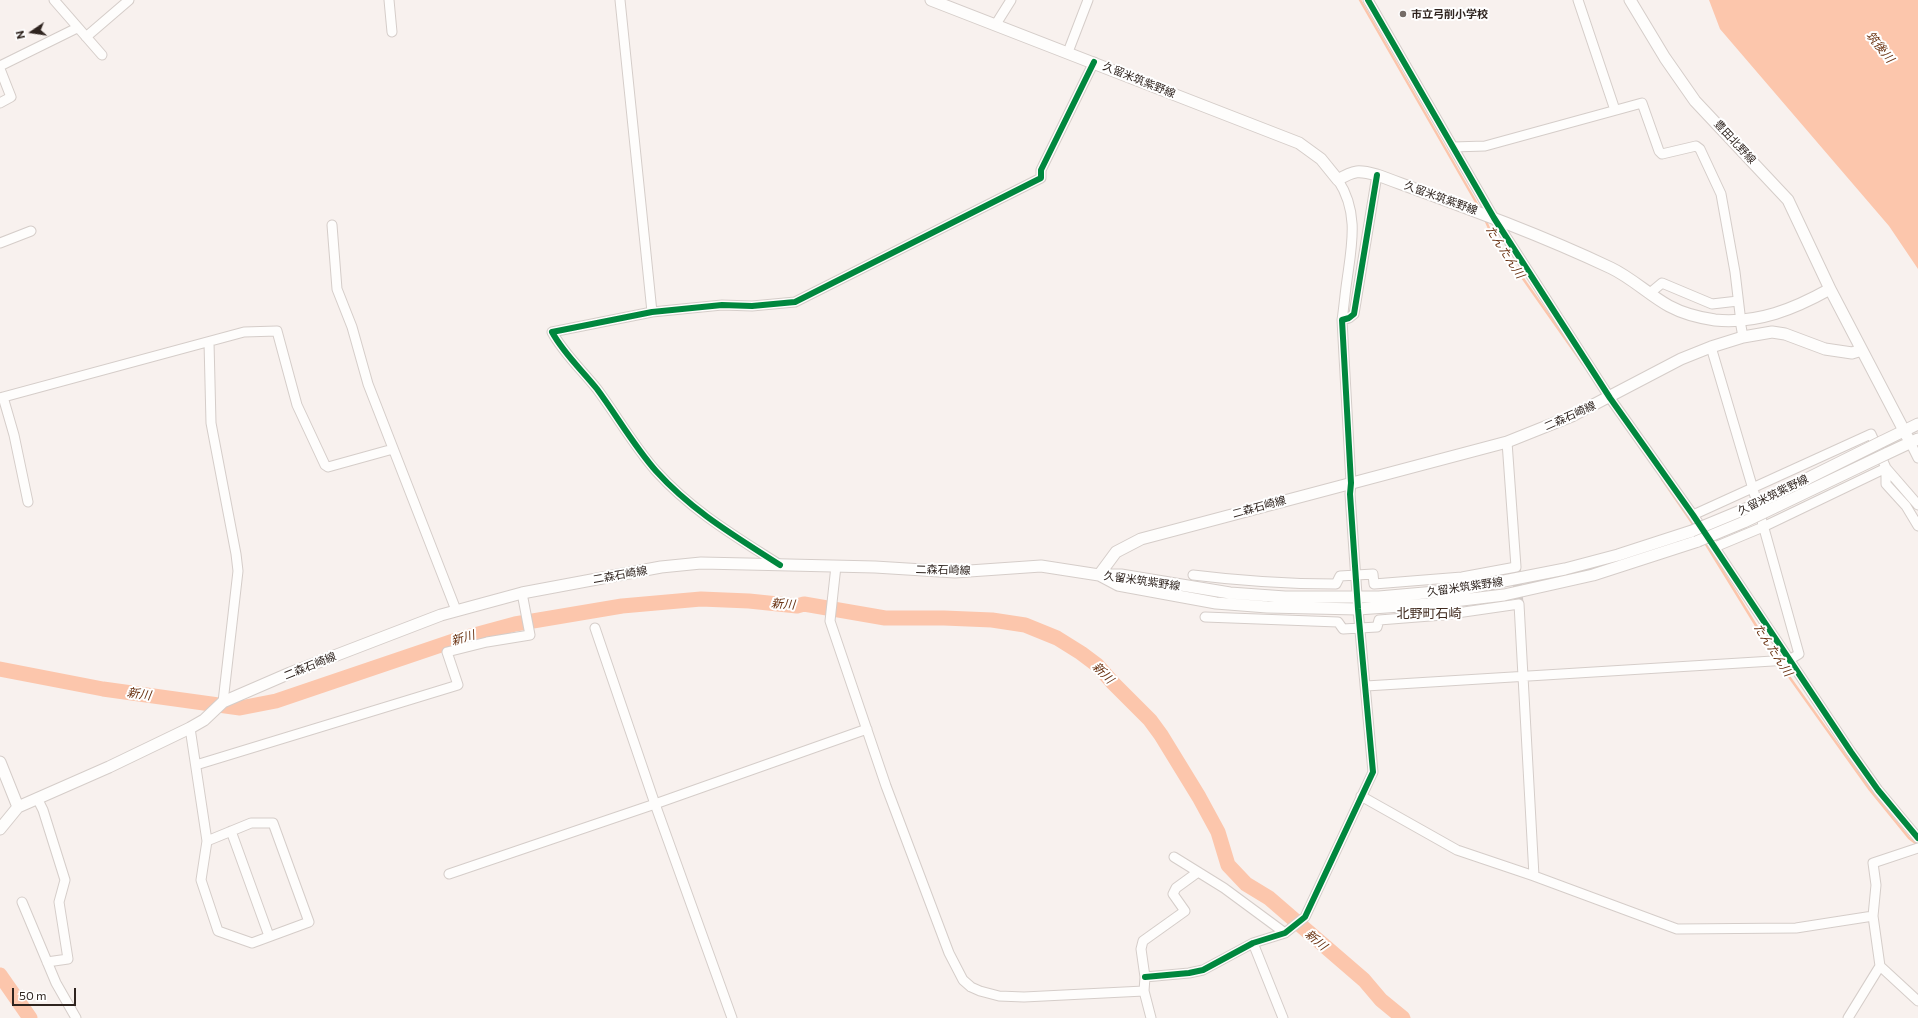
<!DOCTYPE html>
<meta charset="utf-8">
<style>
body{margin:0}
#map{position:relative;width:1918px;height:1018px;overflow:hidden;background:#f8f1ee;font-family:Commissioner,sans-serif}
canvas{display:block}
.north{position:absolute;left:12px;top:12px;width:40px;height:40px;-webkit-text-stroke:3px #fff;paint-order:stroke;rotate:257deg;font-size:11px;font-weight:700;line-height:16px;text-align:center;color:#2f241f}
.north::after{content:'';display:block;margin:auto;width:14px;height:18px;background:#2f241f;clip-path:polygon(50% 0,100% 100%,50% 72%,0 100%)}
.scale{position:absolute;left:12px;top:988px;width:64px;height:18px;box-sizing:border-box;border:2px solid #2f241f;border-top:0;padding-left:5px;font-size:12px;line-height:14px;white-space:nowrap;color:#2f241f;-webkit-text-stroke:3px #fff;paint-order:stroke}
</style>
<div id="map">
<canvas width="1918" height="1018"></canvas>
<div class="north">N</div>
<div class="scale">50 m</div>
</div>
<script>
const c = document.querySelector('canvas').getContext('2d');
c.lineJoin = 'round';
function fillPath(path, color) { c.fillStyle = color; c.fill(path, 'evenodd'); }
function stroke(path, color, width, dash) { c.strokeStyle = color; c.lineWidth = width; c.lineCap = dash ? 'butt' : 'round'; c.setLineDash(dash || []); c.stroke(path); }
function label(font, color, halo, rows, align = 'center') {
  c.font = font + ' Commissioner,"Noto Sans JP",sans-serif'; c.lineWidth = 4; c.setLineDash([]); c.textBaseline = 'middle'; c.strokeStyle = halo; c.fillStyle = color; for (const [text, x, y, turn = 0] of rows) {
    c.save(); c.translate(x, y); c.rotate((+turn || 0) * Math.PI / 180); c.textAlign = isNaN(turn) ? turn : align; if (halo) c.strokeText(text, 0, 0); c.fillText(text, 0, 0); c.restore();
  }
}
const water = new Path2D(`
 M1709,0H1918V269L1889,226L1720,29Z`);
const stream = new Path2D(`
 M1360,0L1480,209
 M1485,219L1491,233L1583,364
 M1662,479L1695,527
 M1704,541L1776,658
 M1780,664L1870,790L1909,838L1918,845`);
const river = new Path2D(`
 M0,669L103,689L240,708L276,701L456,640L515,624L622,606L701,599L749,601L797,606L804,604L885,618H944L992,620L1025,625L1057,638L1081,653L1097,665L1113,683L1150,720L1161,735L1199,797L1218,832L1228,865L1246,884L1269,898L1364,980L1381,1000L1403,1018
 M0,975L30,1018`);
const minorTunnel = new Path2D(`
 M1516,567L1519,604`);
const minor = new Path2D(`
 M54,0L102,55
 M389,0L392,32
 M620,0L652,312
 M1368,0L1494,218L1610,398L1693,515L1851,752L1878,790L1918,838
 M1578,0L1615,110
 M996,24L1011,0
 M86,37L129,0
 M1068,52L1088,0
 M0,66L77,28
 M0,69L11,97L0,103
 M1453,147L1485,146L1642,103L1659,151L1662,154L1696,146L1700,149L1721,194L1735,272L1740,314
 M1338,180C1359,212 1352,244 1347,280C1345,293 1344,307 1342,320
 M332,225L337,289L352,327L368,384L456,610
 M0,243L31,231
 M1650,293L1662,283L1712,304L1738,301
 M1741,326L1743,337
 M209,342L211,423L236,554L238,571L223,702
 M3,397L14,435L28,502
 M0,398L244,332L277,331L297,405L325,465L328,467L393,449
 M1910,442L1918,458
 M1693,515L1871,434L1886,468L1918,505
 M1715,547L1763,527L1886,468V484L1906,506L1918,526
 M780,565C735,536 692,511 656,471C634,446 617,416 597,389C582,370 564,354 552,332L652,312L722,305L752,306L795,302L1041,178V170L1094,62
 M836,566L830,621L886,786L949,953L963,980L971,987L980,991L999,996L1024,997L1144,991
 M1193,575C1241,581 1288,584 1336,584L1340,576L1373,574L1374,584L1462,577L1516,567L1507,442
 M1205,617L1338,622L1343,629L1377,627L1379,620L1443,615L1519,604L1534,876
 M595,628L655,804L732,1018
 M1366,686L1789,660L1799,654L1753,489L1711,347
 M190,728L207,841L201,880L218,931L252,943L309,922L273,823H251L207,841
 M196,765L458,685L447,652L487,642L530,635L522,593
 M1361,796L1457,850L1534,876L1677,929L1796,928L1873,916
 M37,798L43,810L65,880L59,902L68,959L47,962
 M231,831L269,936
 M1174,857L1224,888L1285,933
 M449,874L655,804L867,729
 M22,902L56,983L76,1018
 M1253,943L1283,1018
 M1880,966L1918,1001
 M1145,977L1189,973L1203,970L1253,943L1285,933L1305,917L1373,772L1358,609L1350,494L1351,483L1342,320L1349,318L1354,314L1377,175
 M1151,1018L1144,991L1145,977L1141,949L1143,941L1185,911L1173,894L1176,888L1198,872
 M1848,1018L1880,966L1873,916L1876,885L1873,863L1918,848`);
const major = new Path2D(`
 M931,0L1299,143L1321,159L1338,180C1354,170 1359,170 1377,175C1456,204 1535,232 1611,268C1632,278 1649,295 1669,306C1682,313 1701,318 1715,320C1758,324 1794,309 1830,289
 M1630,0L1665,58L1695,101L1788,200L1830,289L1910,442
 M1881,442L1918,424
 M1886,454L1918,439
 M1099,575L1116,552L1141,539L1507,442L1572,416L1681,359L1711,347L1743,337L1772,332L1785,334L1825,349L1852,353L1862,350
 M1101,576L1118,585L1216,603L1267,607L1358,609L1429,604L1504,595L1593,575L1698,541
 M0,762L18,807
 M0,829L18,807L109,767L190,728L204,720L223,702L290,673L441,615L522,593L661,567L701,563L747,564L875,567L955,572L1041,566L1099,575H1121L1230,593L1285,597H1379L1458,590L1565,569L1618,555L1692,531`);
const majorBridge = new Path2D(`
 M1692,531L1750,507L1881,442
 M1698,541L1744,522L1886,454`);
const cycleway = new Path2D(`
 M1368,0L1494,218L1610,398L1693,515L1851,752L1878,790L1918,838
 M780,565C735,536 692,511 656,471C634,446 617,416 597,389C582,370 564,354 552,332L652,312L722,305L752,306L795,302L1041,178V170L1094,62
 M1145,977L1189,973L1203,970L1253,943L1285,933L1305,917L1373,772L1358,609L1350,494L1351,483L1342,320L1349,318L1354,314L1377,175`);
const markers = [
 [1403,14,4,"#756c67"]
];
const poiNames = [
 ["市立弓削小学校",1411,14]
];
const streetNames = [
 ["久留米筑紫野線",1139,80,22],
 ["豊田北野線",1735,142,47],
 ["久留米筑紫野線",1441,198,20],
 ["二森石崎線",1570,416,-24],
 ["久留米筑紫野線",1773,495,-26],
 ["二森石崎線",1259,507,-15],
 ["二森石崎線",943,570,1],
 ["二森石崎線",620,575,-10],
 ["久留米筑紫野線",1142,581,8],
 ["久留米筑紫野線",1465,587,-8],
 ["二森石崎線",310,666,-22]
];
const waterNames = [
 ["筑後川",1880,47,51],
 ["たんたん川",1505,252,57],
 ["新川",783,604,4],
 ["新川",463,638,-16],
 ["たんたん川",1773,650,57],
 ["新川",1103,673,45],
 ["新川",139,694,8],
 ["新川",1316,940,41]
];
const quarterNames = [
 ["北野町石崎",1429,614]
];
fillPath(water, '#fcc6ac');
stroke(stream, '#fcc6ac', 2.5);
stroke(river, '#fcc6ac', 15);
stroke(minorTunnel, '#d0c8c5', 9, [9, 4.5]);
stroke(minor, '#d5cdc9', 11);
stroke(major, '#d5cdc9', 13);
stroke(minor, '#fefdfc', 9);
stroke(major, '#fefdfc', 11);
stroke(majorBridge, '#d5cdc9', 13, []);
stroke(majorBridge, '#fefdfc', 11);
stroke(cycleway, '#00873e', 6);
for (const [x, y, r, color] of markers) { const dot = new Path2D(); dot.arc(x, y, r, 0, 2 * Math.PI); c.fillStyle = color; c.fill(dot); stroke(dot, '#fff', 1.5); }
label('bold 11px', '#2f241f', '#fff', poiNames, 'left');
label('11px', '#2f241f', '#fff', streetNames);
label('italic 12px', '#693110', '#fff', waterNames);
label('13px', '#412b1f', '#fff', quarterNames);
</script>
